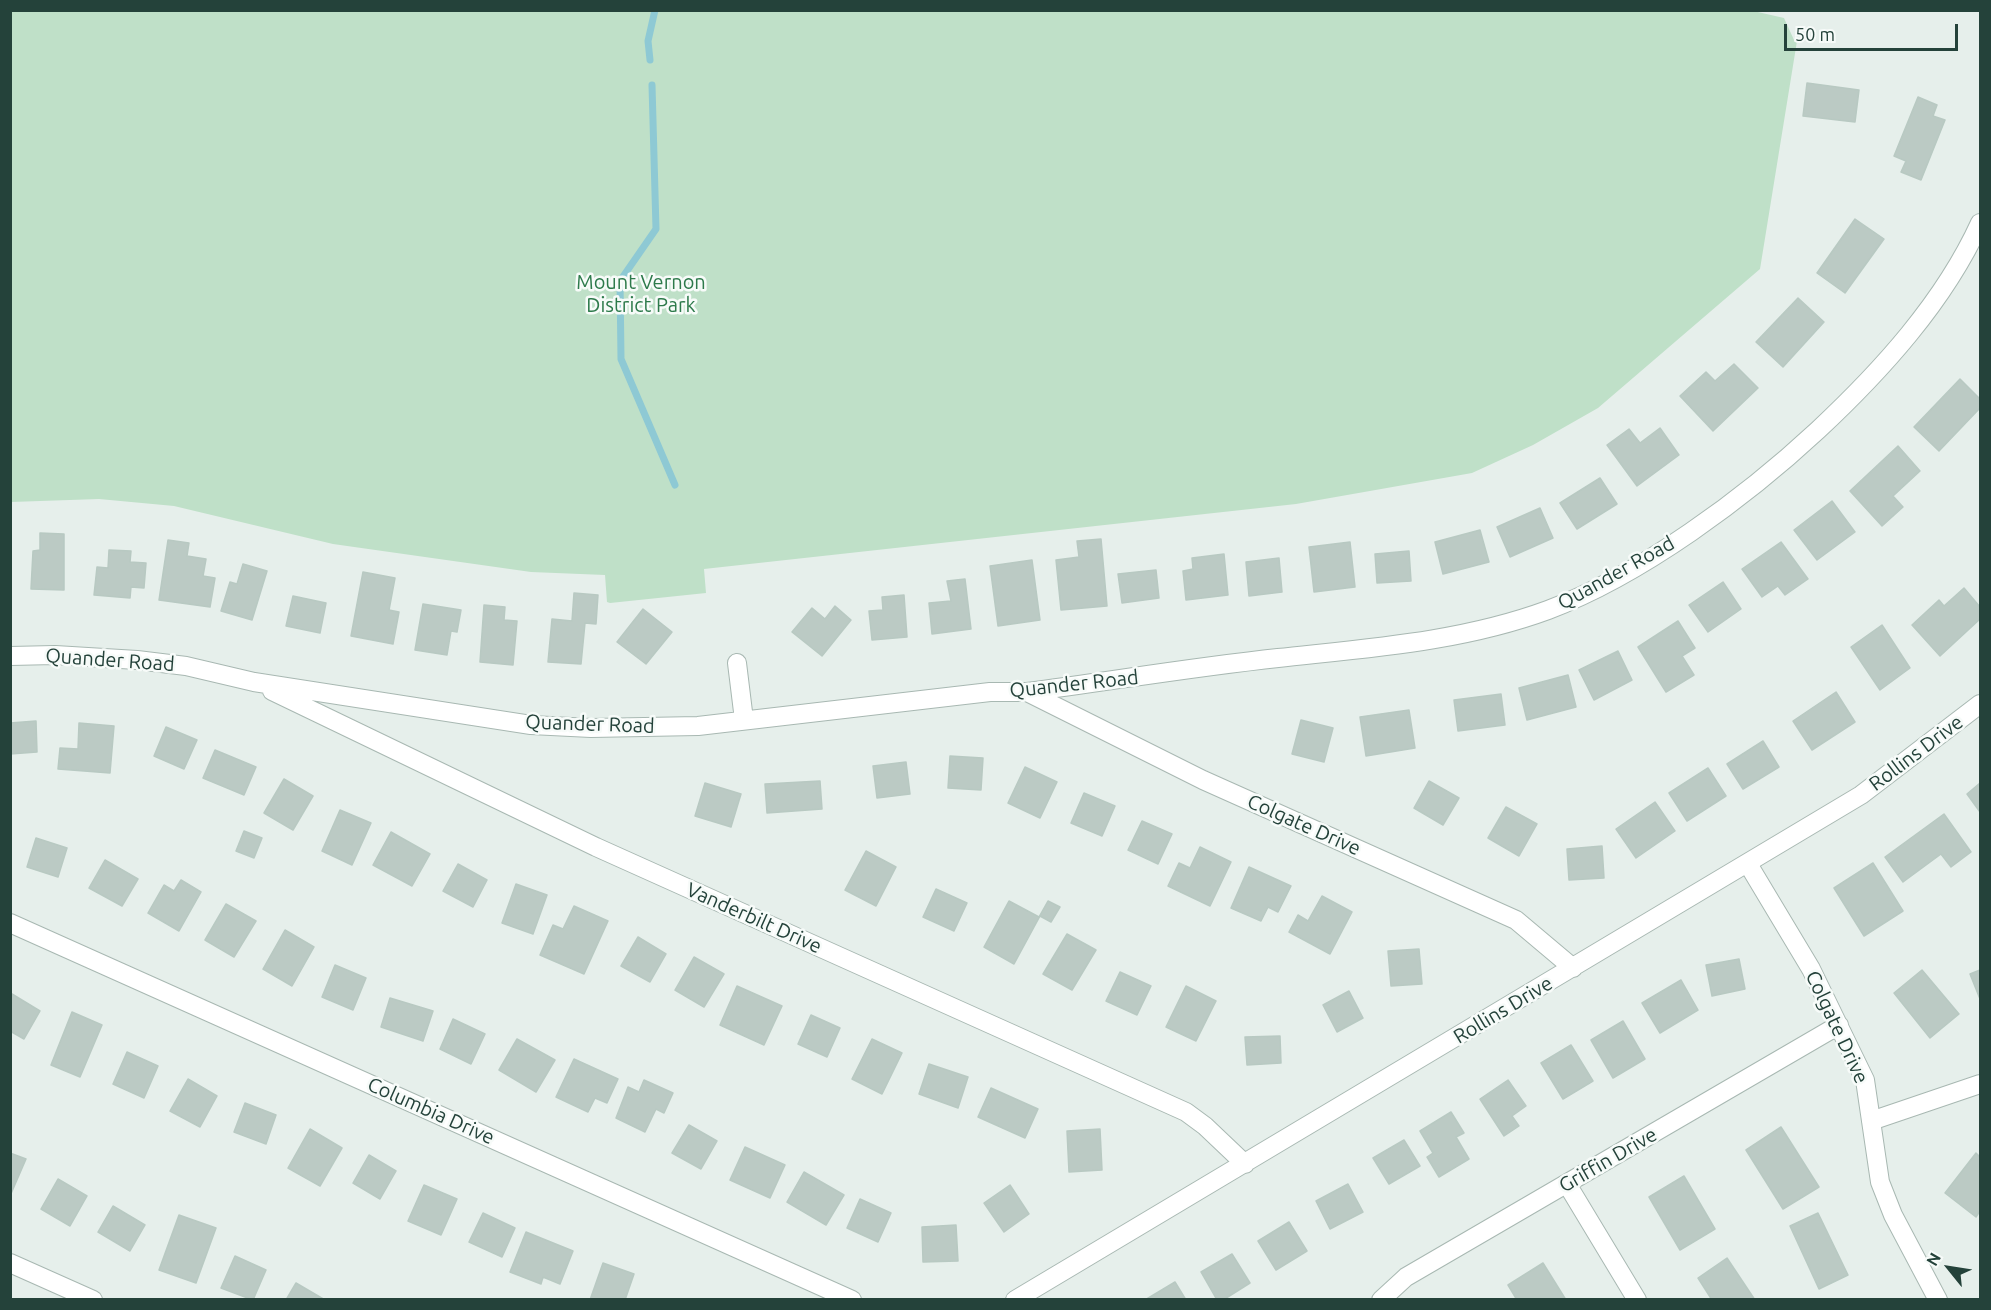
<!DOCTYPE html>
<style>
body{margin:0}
#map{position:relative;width:1991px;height:1310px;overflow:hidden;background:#e6efeb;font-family:Ubuntu,sans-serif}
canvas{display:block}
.frame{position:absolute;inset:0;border:12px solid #24423a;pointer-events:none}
.north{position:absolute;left:1919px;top:1238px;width:60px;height:60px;-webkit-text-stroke:4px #f7fbf9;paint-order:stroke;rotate:300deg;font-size:16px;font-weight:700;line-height:24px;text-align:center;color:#24423a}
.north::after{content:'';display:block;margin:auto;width:21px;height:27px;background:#24423a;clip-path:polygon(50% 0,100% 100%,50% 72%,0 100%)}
.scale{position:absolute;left:1784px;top:24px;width:174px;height:27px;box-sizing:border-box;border:3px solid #24423a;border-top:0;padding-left:8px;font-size:18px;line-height:21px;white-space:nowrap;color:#24423a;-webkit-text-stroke:4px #f7fbf9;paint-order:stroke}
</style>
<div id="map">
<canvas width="1991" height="1310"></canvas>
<div class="frame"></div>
<div class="north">N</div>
<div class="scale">50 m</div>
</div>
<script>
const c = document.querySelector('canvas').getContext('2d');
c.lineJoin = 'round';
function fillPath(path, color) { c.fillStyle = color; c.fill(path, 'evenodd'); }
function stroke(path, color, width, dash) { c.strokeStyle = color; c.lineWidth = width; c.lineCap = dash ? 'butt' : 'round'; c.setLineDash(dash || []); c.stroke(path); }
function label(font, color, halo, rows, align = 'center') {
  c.font = font + ' Ubuntu,sans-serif'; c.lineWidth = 5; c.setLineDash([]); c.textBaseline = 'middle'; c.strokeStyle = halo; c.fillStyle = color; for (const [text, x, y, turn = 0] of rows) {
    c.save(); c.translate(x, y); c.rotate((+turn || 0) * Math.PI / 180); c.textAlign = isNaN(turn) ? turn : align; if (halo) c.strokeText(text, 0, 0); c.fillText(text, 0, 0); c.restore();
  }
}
const green = new Path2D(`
 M1749,10L1784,18L1794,40L1797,41L1760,269L1598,408L1533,445L1472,473L1296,504L704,569L706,593L610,603L607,602L605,575L531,572L333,544L174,506L99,499L11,502V11Z`);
const stream = new Path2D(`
 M650,60L648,41L655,10
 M652,85L656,229L620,281L621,359L675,485`);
const building = new Path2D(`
 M1807,83L1859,90L1855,122L1803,116Z
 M1918,97L1937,105L1933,116L1945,120L1921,180L1901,172L1906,161L1894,156Z
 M1855,219L1884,239L1845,293L1817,273Z
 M1798,298L1824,322L1783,367L1756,342Z
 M1734,364L1758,388L1713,431L1680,396L1706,372L1715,381Z
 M1960,379L1980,399V408L1939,451L1914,427Z
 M1660,428L1679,455L1637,486L1607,445L1629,429L1640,443Z
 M1898,446L1920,471L1893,496L1903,507L1882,526L1850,491Z
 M1600,478L1617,504L1577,529L1560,503Z
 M1832,501L1855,532L1817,560L1794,530Z
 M1540,508L1553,538L1510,557L1497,527Z
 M1480,530L1489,562L1443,574L1435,542Z
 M40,533L64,534V590L31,589L33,551L40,550Z
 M1101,539L1107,606L1061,610L1056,560L1079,557L1077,541Z
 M168,540L189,543L187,556L206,559L203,576L215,578L210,607L159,600Z
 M1350,542L1355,587L1314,592L1309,547Z
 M1781,542L1808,579L1785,595L1778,586L1762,597L1742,569Z
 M109,550L131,551L130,562L146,563L144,588L131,587L130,598L94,595L97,567L108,568Z
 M1409,551L1411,581L1377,583L1375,554Z
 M1224,554L1228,595L1186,600L1183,571L1193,569L1192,558Z
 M1279,558L1282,592L1249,596L1246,562Z
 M1032,560L1040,620L998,626L990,566Z
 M243,564L267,571L252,620L221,611L230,582L237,584Z
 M1156,570L1159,598L1122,603L1118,574Z
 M363,572L395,578L389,610L399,612L393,644L351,636Z
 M965,579L971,629L932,634L929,603L951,601L947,581Z
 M1723,582L1741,609L1708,632L1689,605Z
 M1964,588L1980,607V619L1940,656L1912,625L1939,600L1944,606Z
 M574,593L598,595L596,624L585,623L581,664L548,662L552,619L572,621Z
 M904,595L907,637L872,640L869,611L883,610L882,597Z
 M293,596L326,603L320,633L286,626Z
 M423,604L461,610L457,632L451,631L447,655L415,650Z
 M484,605L505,607L504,620L517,621L513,665L480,662Z
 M835,606L851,620L822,656L792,632L812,608L825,619Z
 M643,609L672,632L646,664L617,642Z
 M1678,621L1695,648L1682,656L1694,675L1666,692L1638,647Z
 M1882,625L1910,668L1880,690L1851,647Z
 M1618,651L1632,680L1594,700L1579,670Z
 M1568,675L1576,707L1527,720L1519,688Z
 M1836,692L1855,722L1812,750L1793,721Z
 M1501,694L1505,725L1458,731L1454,700Z
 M1409,710L1415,748L1366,756L1360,717Z
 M1301,720L1333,728L1324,762L1292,754Z
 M36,721L37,752L10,754V723Z
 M79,723L114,726L110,773L58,769L60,748L78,749Z
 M166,727L197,740L184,769L154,756Z
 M1763,741L1779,767L1743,789L1727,764Z
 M215,750L256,767L244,795L203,778Z
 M950,756L983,758L981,790L948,788Z
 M906,762L910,794L877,798L873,766Z
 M1025,767L1057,782L1040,818L1008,803Z
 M1708,768L1726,796L1687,821L1669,793Z
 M284,779L313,796L293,830L264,813Z
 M820,781L822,809L767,813L765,784Z
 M1429,781L1459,798L1443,825L1414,808Z
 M705,783L741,794L731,827L695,816Z
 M1980,783V812L1967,794Z
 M1084,793L1115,806L1102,836L1071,823Z
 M1655,802L1675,831L1636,858L1616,829Z
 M1506,807L1537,824L1519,856L1488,838Z
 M340,810L371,823L352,865L322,851Z
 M1944,814L1971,852L1951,867L1941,854L1903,882L1885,857Z
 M1142,821L1172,834L1158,864L1128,850Z
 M244,831L262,838L254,858L236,851Z
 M391,832L430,854L412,886L373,865Z
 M36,838L67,848L58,877L27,867Z
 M1602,846L1604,878L1569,880L1567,849Z
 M1200,847L1231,862L1210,906L1168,886L1179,863L1190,868Z
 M866,851L896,867L876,906L845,890Z
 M105,860L138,879L122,906L89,888Z
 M1873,863L1903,911L1864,936L1834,888Z
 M458,864L487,880L473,907L443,891Z
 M1249,867L1291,886L1278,912L1268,907L1261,921L1231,908Z
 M181,880L201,892L179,931L148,913L164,885L174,891Z
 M516,884L547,895L533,934L502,923Z
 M936,889L967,903L954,931L923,917Z
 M1322,896L1352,912L1330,954L1289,932L1298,915L1308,921Z
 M1009,901L1039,917L1048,901L1060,907L1051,922L1040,916L1014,964L984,947Z
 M226,904L256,921L234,957L205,940Z
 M574,906L608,921L584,974L540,955L553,925L563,929Z
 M285,930L314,947L292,986L263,969Z
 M1067,934L1096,950L1072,990L1043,974Z
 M638,937L666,954L650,982L621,966Z
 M1419,949L1422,984L1391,986L1388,951Z
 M694,957L724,974L704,1007L675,990Z
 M1739,959L1745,989L1712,996L1706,965Z
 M335,965L366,978L353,1010L322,997Z
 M1922,970L1959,1014L1930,1038L1894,993Z
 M1980,970V999L1970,974Z
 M1120,972L1151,986L1137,1015L1106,1001Z
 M1681,980L1698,1010L1660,1033L1642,1003Z
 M737,986L782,1006L764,1045L720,1025Z
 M1186,986L1216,1001L1196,1041L1166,1027Z
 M1349,991L1363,1018L1337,1032L1323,1005Z
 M12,994L40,1011L24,1039L10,1031Z
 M390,998L433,1011L423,1041L381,1027Z
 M72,1012L102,1025L80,1077L51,1065Z
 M811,1015L840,1028L827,1057L798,1044Z
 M453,1019L485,1034L471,1064L440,1049Z
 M1623,1021L1645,1059L1613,1078L1591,1040Z
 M1280,1036L1281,1063L1247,1065L1245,1037Z
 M517,1039L555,1060L536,1092L499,1070Z
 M872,1039L902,1053L882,1094L852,1079Z
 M1571,1045L1593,1081L1563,1099L1541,1063Z
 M127,1052L158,1066L144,1098L113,1084Z
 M574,1059L618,1079L607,1103L595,1098L588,1112L556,1097Z
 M929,1064L968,1077L958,1108L919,1094Z
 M188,1079L217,1096L200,1127L170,1111Z
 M644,1080L673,1093L664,1113L656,1109L645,1132L616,1118L628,1087L639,1092Z
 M1508,1080L1526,1106L1512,1116L1519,1126L1504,1136L1480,1099Z
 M991,1088L1038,1109L1025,1138L978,1117Z
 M245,1103L276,1115L266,1144L234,1132Z
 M1451,1112L1464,1133L1456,1137L1469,1159L1439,1177L1427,1157L1433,1153L1420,1131Z
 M689,1125L717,1141L701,1169L672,1153Z
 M1781,1127L1819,1187L1783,1209L1746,1150Z
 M310,1129L342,1148L320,1186L288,1168Z
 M1100,1129L1102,1170L1069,1172L1067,1131Z
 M1404,1140L1420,1166L1389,1184L1373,1158Z
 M745,1147L785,1165L770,1198L730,1180Z
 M10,1153L26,1159L10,1196Z
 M1976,1153L1980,1157V1211L1976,1217L1945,1193Z
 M369,1155L396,1171L380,1199L353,1183Z
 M804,1172L844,1195L826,1225L787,1202Z
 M1684,1176L1715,1229L1680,1250L1649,1197Z
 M58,1179L87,1196L70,1226L41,1209Z
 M1348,1184L1363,1212L1330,1229L1316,1201Z
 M424,1185L457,1199L441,1235L408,1221Z
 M1010,1185L1029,1214L1004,1232L984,1203Z
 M860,1199L891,1213L878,1242L847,1228Z
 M113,1206L145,1225L130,1251L98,1232Z
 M483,1213L515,1228L502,1257L469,1242Z
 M1818,1213L1848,1275L1819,1289L1790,1226Z
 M179,1215L216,1228L196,1283L159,1270Z
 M1289,1222L1307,1251L1276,1270L1258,1241Z
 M956,1225L958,1261L923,1262L922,1227Z
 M526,1232L573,1251L560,1284L543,1277L541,1284L510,1272Z
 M1232,1254L1250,1283L1223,1300H1217L1201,1272Z
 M235,1256L266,1270L253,1300L221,1288Z
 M1727,1258L1755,1300H1712L1698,1278Z
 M603,1263L634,1274L625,1300H590Z
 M1543,1263L1566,1300H1517L1508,1285Z
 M1175,1282L1186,1300H1145Z
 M296,1283L325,1300H286Z`);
const minor = new Path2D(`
 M10,656L55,655L137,660L186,666L254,682L531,725L591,728L698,726L990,692H1027C1111,681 1194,667 1278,658C1369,648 1461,642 1548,610C1641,575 1746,497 1818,430C1881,371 1944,302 1980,223
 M737,663L744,720
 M272,691L596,847L1186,1112L1205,1126L1245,1164
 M1027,692L1203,780L1516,920L1573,968
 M1748,864L1811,969L1865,1080L1880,1182L1893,1215L1938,1300
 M10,923L852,1300
 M1871,1121L1980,1084
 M1567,1184L1637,1300
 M10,1263L93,1300
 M1015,1300L1861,795L1980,704
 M1381,1300L1406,1277L1839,1025`);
const parkNames = [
 ["Mount Vernon",641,282],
 ["District Park",641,305]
];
const streetNames = [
 ["Quander Road",1616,573,-29],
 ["Quander Road",110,660,4],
 ["Quander Road",1074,684,-6],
 ["Quander Road",590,724,2],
 ["Rollins Drive",1916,753,-37],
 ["Colgate Drive",1304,825,24],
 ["Vanderbilt Drive",754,918,24],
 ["Rollins Drive",1503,1010,-31],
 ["Colgate Drive",1837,1027,65],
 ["Columbia Drive",431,1111,24],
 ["Griffin Drive",1608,1160,-30]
];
fillPath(green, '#bfe0c8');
stroke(stream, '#8ec9d4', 7);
fillPath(building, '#bbcac4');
stroke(building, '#b8c9c2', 1.5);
stroke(minor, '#a8b8b2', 20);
stroke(minor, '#fff', 18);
label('20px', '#2d7a4b', '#f7fbf9', parkNames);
label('20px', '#24423a', '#f7fbf9', streetNames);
</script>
